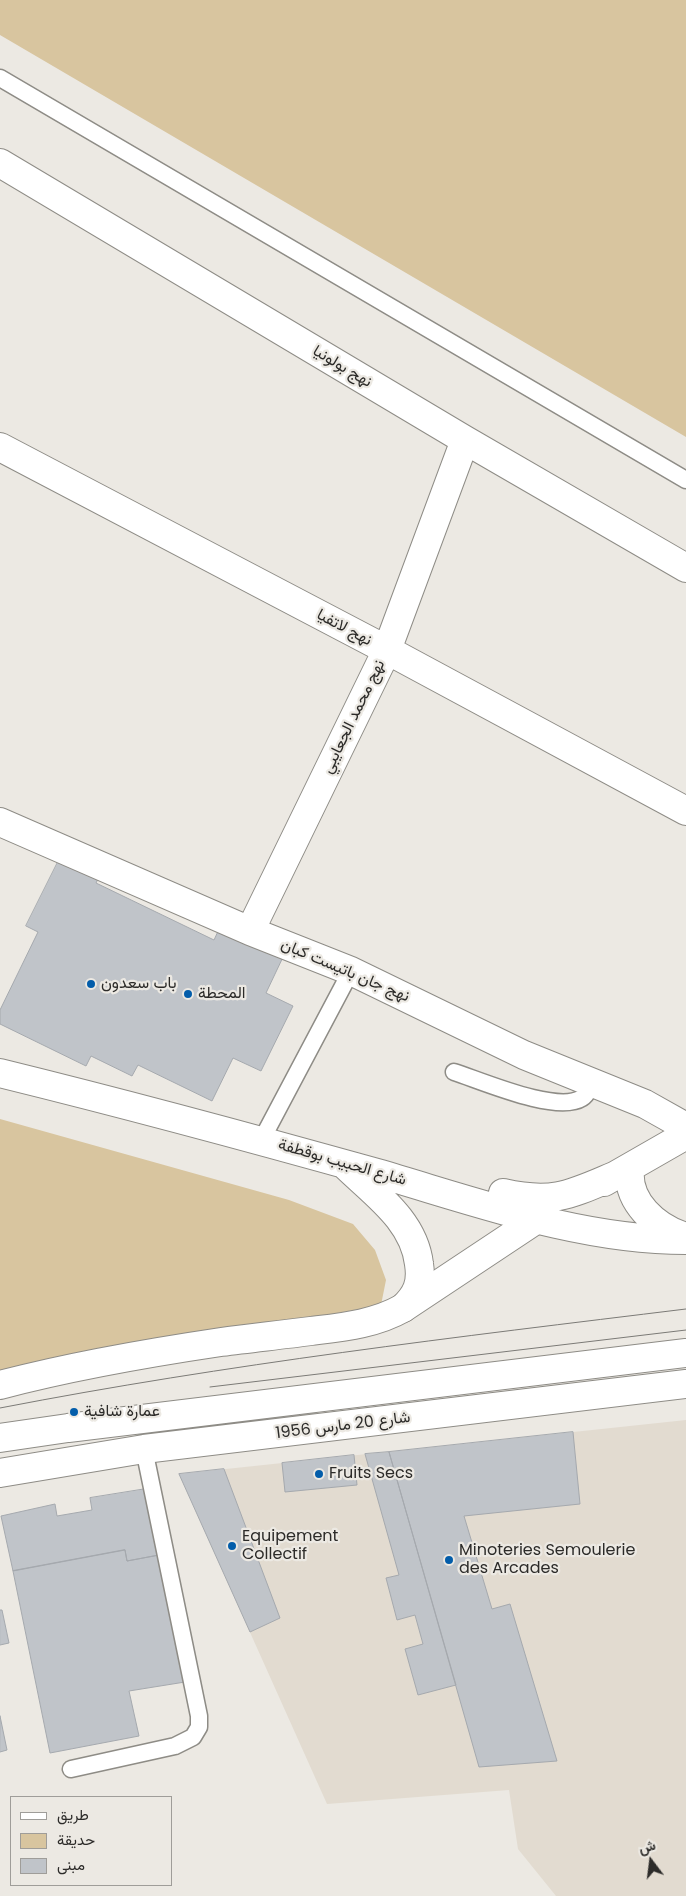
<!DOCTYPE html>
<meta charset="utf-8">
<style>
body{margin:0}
#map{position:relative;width:686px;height:1896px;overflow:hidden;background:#ece9e3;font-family:Poppins,Vazirmatn,sans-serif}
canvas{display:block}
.legend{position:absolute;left:10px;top:1796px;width:162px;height:90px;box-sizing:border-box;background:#ece9e3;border:1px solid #9f9d99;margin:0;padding:6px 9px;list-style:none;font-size:15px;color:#2c2b29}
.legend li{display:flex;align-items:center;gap:10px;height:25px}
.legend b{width:25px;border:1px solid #9f9d99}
.north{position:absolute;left:626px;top:1836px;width:50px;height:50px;-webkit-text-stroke:4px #ece9e3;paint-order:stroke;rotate:345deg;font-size:14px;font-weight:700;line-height:20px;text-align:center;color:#2c2b29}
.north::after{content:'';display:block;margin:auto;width:18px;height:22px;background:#2c2b29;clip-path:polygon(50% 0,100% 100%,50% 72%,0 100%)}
</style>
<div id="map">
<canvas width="686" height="1896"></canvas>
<ul class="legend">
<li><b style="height:6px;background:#fff"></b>طريق</li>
<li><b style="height:14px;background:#d8c59f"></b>حديقة</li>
<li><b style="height:14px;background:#c0c4c9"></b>مبنى</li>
</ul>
<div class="north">ش</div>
</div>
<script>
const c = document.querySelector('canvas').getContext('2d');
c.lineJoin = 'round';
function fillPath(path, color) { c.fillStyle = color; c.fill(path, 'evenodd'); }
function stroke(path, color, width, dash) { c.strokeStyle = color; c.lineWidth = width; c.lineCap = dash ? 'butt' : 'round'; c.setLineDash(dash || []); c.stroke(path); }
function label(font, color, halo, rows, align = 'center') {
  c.font = font + ' Poppins,Vazirmatn,sans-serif'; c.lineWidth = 4.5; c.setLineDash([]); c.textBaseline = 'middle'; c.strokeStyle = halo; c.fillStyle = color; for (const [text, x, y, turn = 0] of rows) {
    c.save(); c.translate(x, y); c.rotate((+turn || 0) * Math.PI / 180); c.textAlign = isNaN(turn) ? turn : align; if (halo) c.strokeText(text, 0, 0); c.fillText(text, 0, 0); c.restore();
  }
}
const built = new Path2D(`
 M686,1420V1896H556L518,1849L509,1790L327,1804L179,1474Z`);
const green = new Path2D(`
 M0,0H686V437L0,35Z
 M0,1119L289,1200L353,1224L375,1250L386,1280L381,1305L0,1376Z`);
const building = new Path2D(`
 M61,856L100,875L96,883L214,940L220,927L284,955L266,993L293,1006L261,1071L233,1058L212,1101L138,1065L132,1076L91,1056L86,1066L0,1024V1010L38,932L26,926Z
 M573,1432L580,1504L464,1516L492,1609L510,1604L557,1761L479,1767L389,1452Z
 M389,1452L456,1685L418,1695L405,1649L423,1644L415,1615L397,1620L386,1578L399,1575L365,1454Z
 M354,1455L357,1485L285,1492L282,1463Z
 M224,1469L280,1618L250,1632L179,1474Z
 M146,1489L159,1555L127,1561L125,1550L13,1571L1,1516L55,1504L57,1516L92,1510L90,1498Z
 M125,1550L127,1561L159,1555L185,1682L129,1691L139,1736L50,1753L13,1571Z
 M0,1610H2L9,1643L0,1645Z
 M0,1716L7,1750L0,1752Z`);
const service = new Path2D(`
 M0,78L686,480
 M454,1072C482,1081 557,1114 582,1098C587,1095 590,1088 593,1083
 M261,1141L351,971
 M71,1769L175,1746L193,1737L199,1727V1716L191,1677L144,1449`);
const minor = new Path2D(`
 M0,163L465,440L686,568
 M0,447L387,650L686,811
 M0,822L250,931L351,971L524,1055L645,1104L686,1127
 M250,931L387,650L465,440
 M0,1385C72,1366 147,1353 221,1342C251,1338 281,1335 311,1331C343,1327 375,1324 403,1308L537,1219`);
const secondary = new Path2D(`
 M0,1073C126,1104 252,1138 377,1173C477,1202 580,1240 686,1240
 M347,1167C376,1195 414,1221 419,1264C422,1283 417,1295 403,1308
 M630,1168C626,1202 656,1228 686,1237
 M604,1182L686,1135
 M503,1193C556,1205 573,1193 621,1173
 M0,1438L68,1428L686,1353
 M0,1473L144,1449L686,1384`);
const tram = new Path2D(`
 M210,1387L686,1330
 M0,1408C227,1364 457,1337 686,1309`);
const markers = [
 [91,984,5,"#035daa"],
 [188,994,5,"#035daa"],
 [74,1412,5,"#035daa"],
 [319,1474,5,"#035daa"],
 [232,1546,5,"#035daa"],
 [449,1560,5,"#035daa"]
];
const streetNames = [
 ["نهج بولونيا",342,367,31],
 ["نهج لاتفيا",344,628,28],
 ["نهج محمد الجعايبي",354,717,-64],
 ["نهج جان باتيست كبان",345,971,23],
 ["شارع الحبيب بوقطفة",342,1163,16],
 ["شارع 20 مارس 1956",343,1426,-7]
];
const poiNames = [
 ["باب سعدون",101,984],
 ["المحطة",198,994],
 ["عمارة شافية",84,1412],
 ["Fruits Secs",329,1474],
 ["Equipement",242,1537],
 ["Collectif",242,1555],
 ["Minoteries Semoulerie",459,1551],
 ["des Arcades",459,1569]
];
fillPath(built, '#e2dbd0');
fillPath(green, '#d8c59f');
fillPath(building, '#c0c4c9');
stroke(building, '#a5a9ae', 1);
stroke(service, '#8e8c86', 19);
stroke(minor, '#8e8c86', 30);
stroke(secondary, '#8e8c86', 30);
stroke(service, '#fff', 16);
stroke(minor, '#fff', 28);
stroke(secondary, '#fff', 28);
stroke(tram, '#7b7a76', 1);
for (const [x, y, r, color] of markers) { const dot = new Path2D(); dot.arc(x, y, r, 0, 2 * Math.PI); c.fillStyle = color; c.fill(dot); stroke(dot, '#ece9e3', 2); }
label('16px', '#2c2b29', '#ece9e3', streetNames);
label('16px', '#2c2b29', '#ece9e3', poiNames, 'left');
</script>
